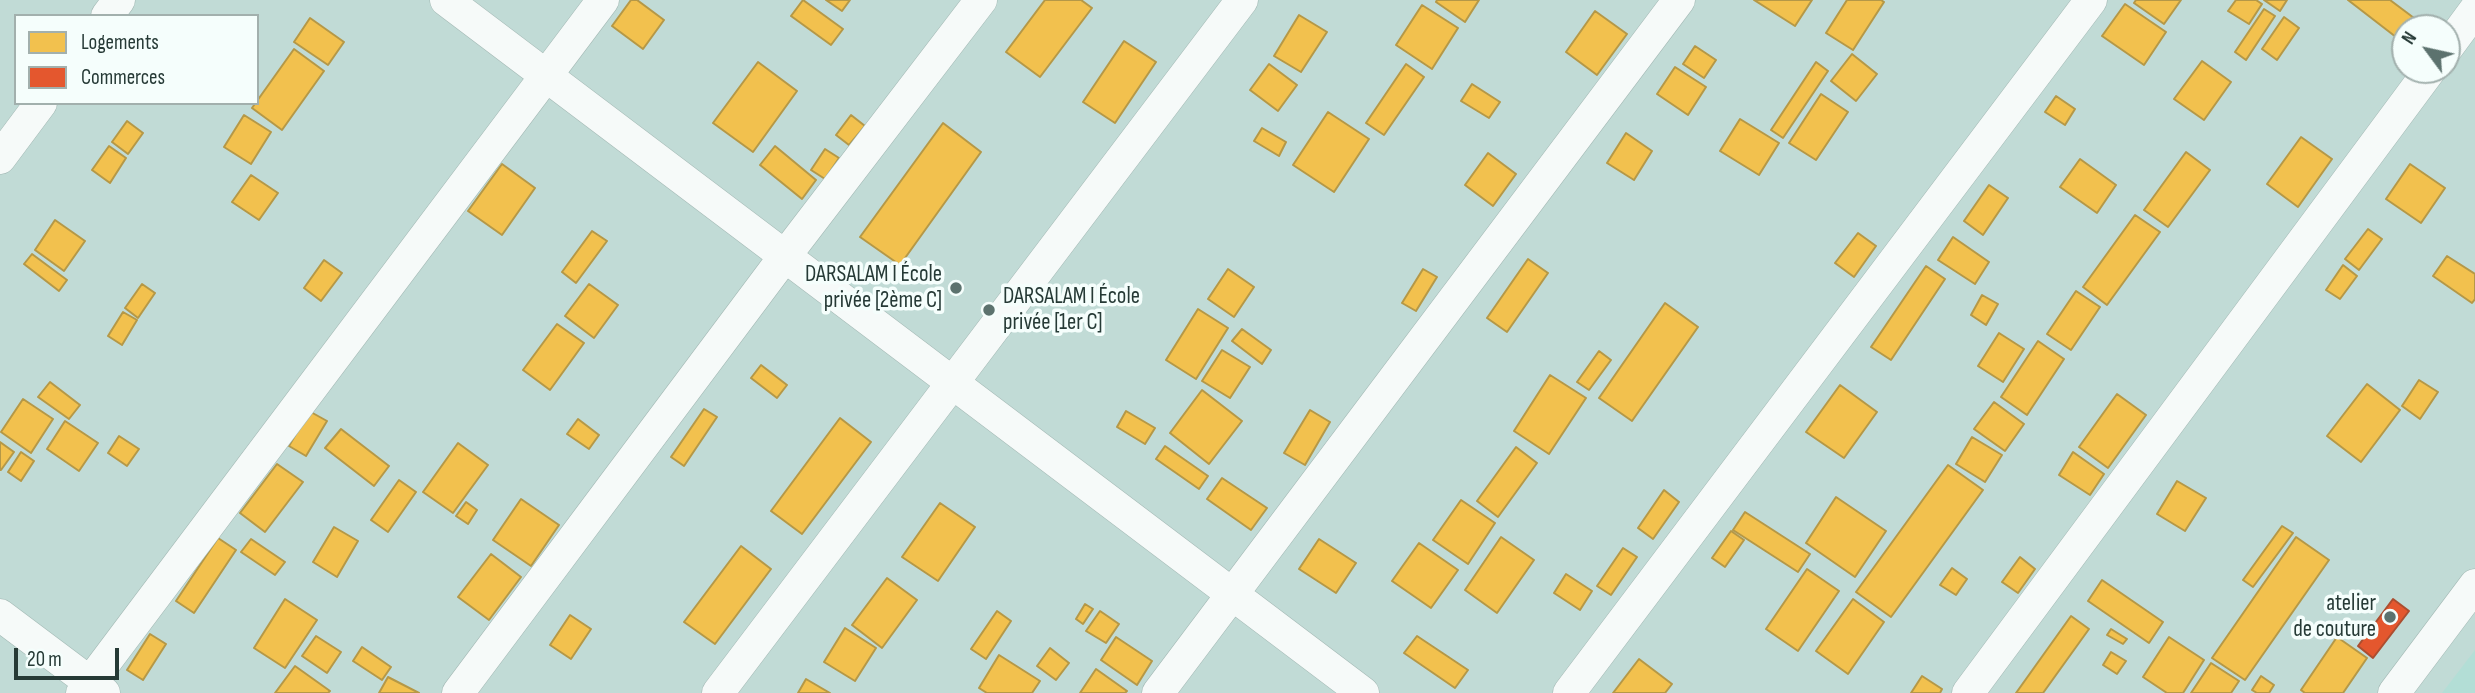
<!DOCTYPE html>
<meta charset="utf-8">
<style>
body{margin:0}
#map{position:relative;width:2475px;height:693px;overflow:hidden;background:#c1dbd6;font-family:"Sofia Sans Condensed",sans-serif}
canvas{display:block}
.legend{position:absolute;left:14px;top:14px;width:245px;height:91px;box-sizing:border-box;background:#f5fefc;border:2px solid #a2b0ad;margin:0;padding:9px 12px;list-style:none;font-size:21px;color:#263a36}
.legend li{display:flex;align-items:center;gap:14px;height:35px}
.legend b{width:35px;border:2px solid #a2b0ad}
.north{position:absolute;left:2391px;top:14px;width:70px;height:70px;box-sizing:border-box;background:#f5fefc;border:2px solid #a2b0ad;border-radius:50%;rotate:303deg;font-size:19px;font-weight:700;line-height:28px;text-align:center;color:#263a36}
.north::after{content:'';display:block;margin:auto;width:24px;height:32px;background:#5c726e;clip-path:polygon(50% 0,100% 100%,50% 72%,0 100%)}
.scale{position:absolute;left:14px;top:648px;width:105px;height:32px;box-sizing:border-box;border:4px solid #263a36;border-top:0;padding-left:9px;font-size:21px;line-height:24px;white-space:nowrap;color:#263a36;-webkit-text-stroke:5px #f5fefc;paint-order:stroke}
</style>
<div id="map">
<canvas width="2475" height="693"></canvas>
<ul class="legend">
<li><b style="height:19px;background:#f2c14e"></b>Logements</li>
<li><b style="height:19px;background:#e4572e"></b>Commerces</li>
</ul>
<div class="north">N</div>
<div class="scale">20 m</div>
</div>
<script>
const c = document.querySelector('canvas').getContext('2d');
c.lineJoin = 'round';
function fillPath(path, color) { c.fillStyle = color; c.fill(path, 'evenodd'); }
function stroke(path, color, width, dash) { c.strokeStyle = color; c.lineWidth = width; c.lineCap = dash ? 'butt' : 'round'; c.setLineDash(dash || []); c.stroke(path); }
function label(font, color, halo, rows, align = 'center') {
  c.font = font + ' "Sofia Sans Condensed",sans-serif'; c.lineWidth = 7; c.setLineDash([]); c.textBaseline = 'middle'; c.strokeStyle = halo; c.fillStyle = color; for (const [text, x, y, turn = 0] of rows) {
    c.save(); c.translate(x, y); c.rotate((+turn || 0) * Math.PI / 180); c.textAlign = isNaN(turn) ? turn : align; if (halo) c.strokeText(text, 0, 0); c.fillText(text, 0, 0); c.restore();
  }
}
const built = new Path2D(`
 M2475,650V693H2442Z`);
const homes = new Path2D(`
 M631,0H637L664,20L643,49L612,26Z
 M803,0L843,29L831,45L791,16Z
 M826,0H850L842,11Z
 M1045,0H1081L1092,8L1040,77L1006,52Z
 M1437,0H1479L1465,22L1436,2Z
 M1754,0H1812L1795,26Z
 M1847,0H1881L1884,2L1853,50L1826,33Z
 M2136,0H2181L2164,24L2134,3Z
 M2236,0H2256L2262,4L2249,24L2228,11Z
 M2264,0H2287L2280,11Z
 M2348,0H2390L2422,24L2419,28H2405V44Z
 M2125,4L2166,32L2144,65L2102,36Z
 M1422,5L1458,28L1432,69L1396,45Z
 M2264,9L2275,16L2246,60L2235,52Z
 M1595,11L1627,34L1597,75L1566,52Z
 M1299,15L1327,32L1301,72L1274,56Z
 M2284,17L2299,28L2277,60L2262,49Z
 M310,18L344,42L328,65L294,42Z
 M1124,41L1156,62L1115,123L1083,102Z
 M1695,46L1716,60L1704,78L1683,64Z
 M294,49L324,71L282,130L252,108Z
 M1852,54L1877,74L1856,101L1831,81Z
 M2202,61L2231,82L2204,120L2174,99Z
 M758,62L797,91L753,152L713,123Z
 M1816,62L1828,71L1783,138L1771,130Z
 M1269,64L1297,85L1278,111L1250,90Z
 M1406,64L1424,77L1384,135L1366,123Z
 M1675,67L1706,87L1688,115L1657,94Z
 M1472,84L1500,102L1489,118L1461,101Z
 M1821,94L1848,112L1816,160L1789,143Z
 M2056,96L2075,109L2065,125L2045,112Z
 M1328,112L1369,139L1334,192L1293,165Z
 M244,115L271,132L251,164L224,147Z
 M851,115L865,126L849,145L836,135Z
 M1740,119L1779,143L1759,175L1720,151Z
 M127,121L143,133L128,154L112,142Z
 M943,123L981,152L900,265L860,237Z
 M1262,128L1286,142L1279,156L1254,141Z
 M1626,133L1652,151L1634,180L1607,163Z
 M2301,137L2332,159L2298,207L2267,184Z
 M109,146L126,158L110,183L92,170Z
 M775,146L816,180L802,199L760,165Z
 M825,149L839,158L825,179L811,170Z
 M2186,152L2210,170L2168,227L2144,210Z
 M1488,153L1516,174L1493,206L1465,185Z
 M2080,159L2116,185L2097,213L2060,187Z
 M502,164L535,188L502,235L468,211Z
 M2410,164L2445,188L2421,223L2386,199Z
 M251,175L278,193L259,220L232,202Z
 M1989,185L2008,198L1983,235L1964,221Z
 M2135,215L2160,232L2107,305L2083,287Z
 M55,220L85,241L64,271L35,250Z
 M2368,229L2382,239L2359,270L2345,259Z
 M592,231L607,241L576,283L562,272Z
 M1858,233L1876,246L1854,277L1835,263Z
 M1953,237L1989,262L1975,284L1938,260Z
 M32,254L67,280L59,291L24,264Z
 M2447,256L2475,274V299L2472,303L2433,276Z
 M1528,259L1548,273L1507,332L1487,318Z
 M324,260L342,273L321,301L304,288Z
 M2343,265L2357,276L2340,299L2326,290Z
 M1926,266L1945,279L1891,360L1871,347Z
 M1228,269L1254,287L1234,317L1208,299Z
 M1423,269L1437,277L1416,311L1402,303Z
 M142,284L155,293L138,318L125,308Z
 M589,284L618,305L594,338L565,316Z
 M2076,291L2100,307L2071,350L2047,334Z
 M1982,295L1998,304L1986,325L1971,315Z
 M1665,303L1698,327L1632,421L1599,398Z
 M1198,309L1228,328L1196,379L1166,360Z
 M123,312L137,320L122,345L108,336Z
 M557,324L584,343L550,390L523,370Z
 M1242,329L1271,350L1262,364L1232,341Z
 M1999,333L2024,349L2003,382L1978,366Z
 M2038,341L2064,359L2027,415L2001,397Z
 M1222,350L1250,367L1230,398L1202,381Z
 M1599,351L1611,360L1589,390L1577,382Z
 M761,365L787,385L777,398L751,378Z
 M1550,375L1586,398L1549,454L1514,431Z
 M2419,380L2438,392L2420,419L2402,406Z
 M50,382L80,405L69,419L38,397Z
 M2367,384L2400,410L2361,462L2327,436Z
 M1840,385L1877,412L1844,458L1806,432Z
 M1202,390L1242,421L1209,464L1170,433Z
 M2117,394L2146,415L2108,468L2079,447Z
 M23,399L53,419L31,453L1,432Z
 M1994,402L2024,424L2005,451L1974,429Z
 M704,409L717,417L684,466L671,457Z
 M1310,410L1330,422L1305,465L1284,453Z
 M309,411L327,421L306,456L289,446Z
 M1126,411L1155,428L1145,444L1117,427Z
 M840,418L871,442L802,534L771,511Z
 M578,419L599,435L589,449L567,434Z
 M65,421L98,443L79,471L47,449Z
 M341,429L389,466L374,486L325,448Z
 M119,436L139,449L127,466L108,453Z
 M1972,437L2002,455L1985,482L1956,464Z
 M0,442L14,452L1,470H0Z
 M458,443L488,465L453,513L423,492Z
 M1165,446L1208,476L1199,489L1156,459Z
 M1516,447L1537,463L1498,517L1477,501Z
 M21,452L34,461L21,481L8,472Z
 M2073,452L2104,474L2090,495L2059,475Z
 M277,464L303,482L265,532L240,513Z
 M1948,465L1983,490L1891,617L1856,592Z
 M1222,478L1267,508L1251,530L1207,499Z
 M399,480L416,492L388,532L371,520Z
 M2177,481L2206,498L2185,531L2157,514Z
 M1664,490L1679,502L1653,539L1638,528Z
 M1836,497L1886,531L1855,577L1806,543Z
 M521,499L559,525L531,566L493,540Z
 M1461,500L1495,523L1468,564L1433,540Z
 M466,502L477,510L468,524L456,516Z
 M940,503L975,527L938,581L902,557Z
 M1745,512L1810,554L1798,572L1733,530Z
 M2282,526L2293,533L2253,587L2243,580Z
 M334,527L358,541L337,577L313,562Z
 M1731,531L1744,540L1725,567L1712,558Z
 M1501,537L1534,560L1497,613L1465,590Z
 M2296,537L2329,560L2245,680L2212,658Z
 M218,538L236,550L194,613L176,601Z
 M251,539L285,562L275,575L241,552Z
 M1319,539L1356,563L1336,593L1299,569Z
 M1419,543L1458,570L1431,608L1392,581Z
 M741,546L771,569L715,644L684,622Z
 M1623,548L1637,557L1611,595L1597,586Z
 M491,554L521,577L489,620L458,597Z
 M2020,557L2035,569L2018,593L2002,582Z
 M1952,568L1967,579L1956,595L1940,585Z
 M1807,569L1839,591L1798,651L1766,629Z
 M1566,574L1592,591L1580,610L1554,593Z
 M887,578L917,600L882,648L852,625Z
 M2102,580L2163,622L2149,643L2088,601Z
 M285,599L317,620L285,668L254,648Z
 M1853,599L1884,622L1848,674L1816,651Z
 M1085,604L1093,609L1083,624L1076,619Z
 M997,611L1011,621L986,659L971,649Z
 M1100,611L1119,624L1106,643L1086,631Z
 M570,615L591,629L571,659L550,645Z
 M2071,616L2089,629L2043,693H2016Z
 M845,628L876,648L855,681L824,662Z
 M2111,629L2127,639L2123,644L2107,635Z
 M150,634L166,644L143,680L127,670Z
 M316,636L341,652L327,673L302,656Z
 M1417,636L1468,670L1455,688L1404,653Z
 M1116,637L1152,661L1137,685L1101,660Z
 M2169,637L2204,660L2183,693H2167L2143,677Z
 M2337,637L2367,658L2343,693H2305L2301,690Z
 M362,647L391,667L382,680L353,661Z
 M1050,648L1069,663L1056,680L1037,666Z
 M2111,652L2126,661L2117,674L2103,665Z
 M999,655L1040,681L1032,693H987L979,688Z
 M1639,659L1672,684L1665,693H1613Z
 M2211,663L2239,681L2231,693H2191Z
 M295,666L330,691L328,693H275Z
 M1096,669L1127,691L1125,693H1080Z
 M1922,676L1942,689L1940,693H1911Z
 M2261,676L2274,685L2269,693H2257L2252,690Z
 M388,677L419,693H379Z
 M806,679L830,693H798Z`);
const shops = new Path2D(`
 M2393,599L2409,611L2373,658L2358,646Z`);
const minor = new Path2D(`
 M446,0L1363,693
 M107,16L119,0
 M2447,48L2475,10
 M0,158L41,103
 M0,615L104,693
 M82,693L603,0
 M458,693L785,256L981,0
 M718,693L1242,0
 M1158,693L1679,0
 M1569,693L2091,0
 M1968,693L2430,70
 M2394,693L2475,585`);
const markers = [
 [956,288,7,"#5c726e"],
 [989,310,7,"#5c726e"],
 [2390,617,7,"#5c726e"]
];
const poiNames = [
 ["DARSALAM I École",942,275],
 ["privée [2ème C]",942,301],
 ["DARSALAM I École",1003,297,"left"],
 ["privée [1er C]",1003,323,"left"],
 ["atelier",2376,604],
 ["de couture",2376,630]
];
fillPath(built, '#b3ded6');
fillPath(homes, '#f2c14e');
stroke(homes, '#b59847', 2);
fillPath(shops, '#e4572e');
stroke(shops, '#ab4e30', 2);
stroke(minor, '#a3b8b4', 33);
stroke(minor, '#f6faf9', 32);
for (const [x, y, r, color] of markers) { const dot = new Path2D(); dot.arc(x, y, r, 0, 2 * Math.PI); c.fillStyle = color; c.fill(dot); stroke(dot, '#f5fefc', 2.5); }
label('23px', '#263a36', '#f5fefc', poiNames, 'right');
</script>
